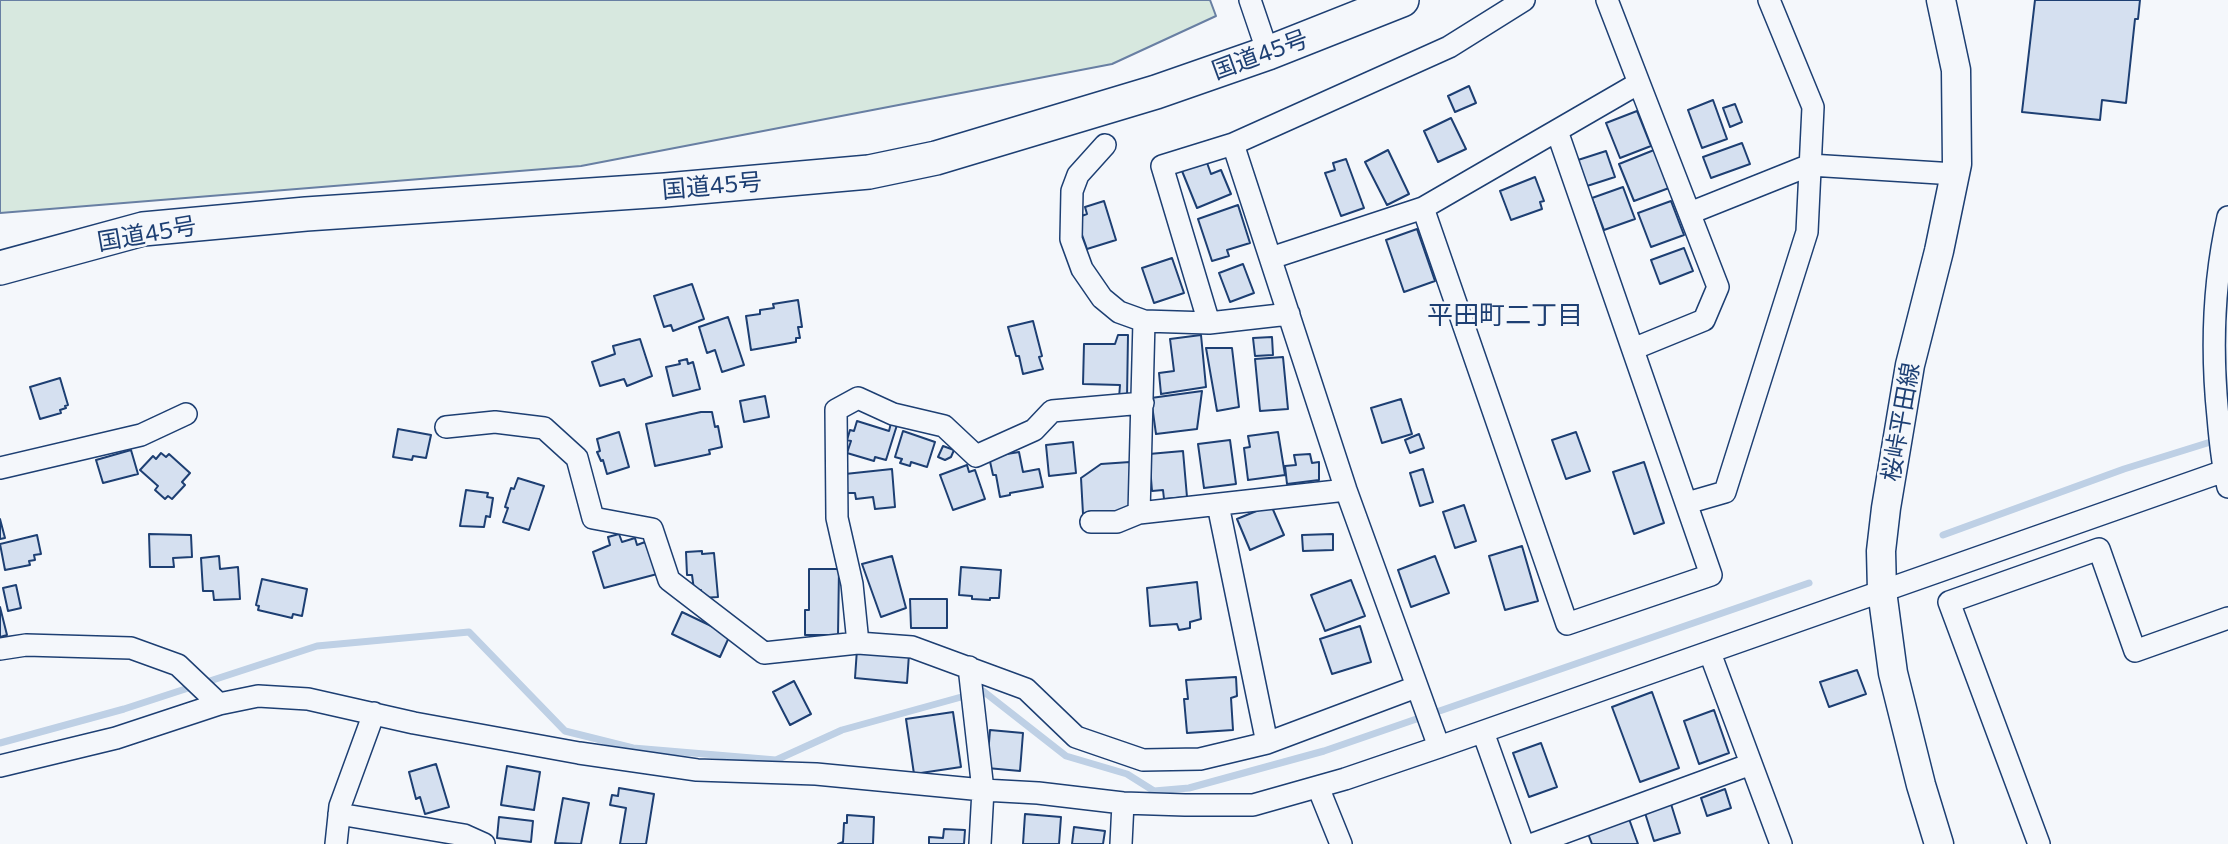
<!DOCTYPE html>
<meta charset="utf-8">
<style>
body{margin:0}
canvas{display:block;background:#f4f7fb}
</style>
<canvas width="2228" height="844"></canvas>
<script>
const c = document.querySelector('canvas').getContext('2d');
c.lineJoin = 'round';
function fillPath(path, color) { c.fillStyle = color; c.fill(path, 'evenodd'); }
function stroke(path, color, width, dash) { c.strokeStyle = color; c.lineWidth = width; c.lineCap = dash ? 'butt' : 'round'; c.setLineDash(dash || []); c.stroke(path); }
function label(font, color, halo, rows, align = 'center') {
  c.font = font + ' Commissioner,"Noto Sans JP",sans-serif'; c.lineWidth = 5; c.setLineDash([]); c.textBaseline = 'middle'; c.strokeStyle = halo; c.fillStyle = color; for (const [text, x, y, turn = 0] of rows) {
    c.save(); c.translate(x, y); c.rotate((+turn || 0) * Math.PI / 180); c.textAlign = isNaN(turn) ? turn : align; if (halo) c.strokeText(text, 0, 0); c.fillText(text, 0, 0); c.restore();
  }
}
const green = new Path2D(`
 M0,0H1210L1216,16L1112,64L581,166L0,213Z`);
const stream = new Path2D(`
 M1943,535L2124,469L2217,440
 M0,743L124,709L317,646L469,632L565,731L633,748L776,760L842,730L983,691L1066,756L1127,774L1154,791L1189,788L1324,751L1809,583`);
const building = new Path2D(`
 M2035,0H2140L2138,19H2135L2126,103L2102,100L2100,120L2022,112Z
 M1469,86L1476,103L1455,112L1448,96Z
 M1713,100L1727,139L1702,148L1688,110Z
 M1735,104L1742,122L1730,127L1723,108Z
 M1637,111L1651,146L1620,158L1606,123Z
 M1451,118L1466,149L1438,162L1424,131Z
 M1742,143L1750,164L1711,178L1703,157Z
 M1388,150L1409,194L1387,205L1365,162Z
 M1654,150L1669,188L1634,201L1619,164Z
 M1606,151L1615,177L1587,186L1578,160Z
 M1346,159L1364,208L1341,216L1325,173L1335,170L1333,163Z
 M1206,160L1211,174L1221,170L1231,194L1197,208L1182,171Z
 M1535,177L1544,201L1540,202L1542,209L1511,220L1500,191Z
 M1623,187L1635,219L1604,230L1592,198Z
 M1104,201L1116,240L1087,249L1076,218L1087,214L1085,207Z
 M1671,201L1684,235L1651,247L1638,213Z
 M1238,205L1250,243L1227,250L1229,256L1212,261L1198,219Z
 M1417,229L1435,281L1404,292L1386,240Z
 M1684,248L1693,271L1660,284L1651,260Z
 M1172,258L1184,293L1154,303L1142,268Z
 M1243,264L1254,293L1230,302L1219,273Z
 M692,284L704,319L673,331L671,325L664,327L654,296Z
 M798,300L802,327H798L800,338H796V342L751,350L746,316L760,314V310L774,308L773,304Z
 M728,317L744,365L722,372L715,350L707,353L699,327Z
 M1033,321L1042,356L1039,357L1043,369L1023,374L1019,356H1016L1008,327Z
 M1118,335H1128L1127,398H1119L1120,385L1083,384L1084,344H1115Z
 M1201,335L1206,387L1161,394L1159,373L1174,371L1170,339Z
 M1272,337L1273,355L1255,356L1253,338Z
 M640,339L652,376L627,386L624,379L600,386L592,362L615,354L613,346Z
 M1206,348H1232L1239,407L1217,411Z
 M1283,357L1288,409L1260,411L1255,359Z
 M687,359L688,364L693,362L700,389L673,396L666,367L680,364L679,361Z
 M60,378L68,405L65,406L66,408L60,410L61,413L40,419L30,387Z
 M1202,391L1197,429L1156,434L1151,398Z
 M765,396L769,417L744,422L740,401Z
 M1401,399L1412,434L1382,443L1371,408Z
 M701,412H712L715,427L718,426L722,447L709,450L710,454L655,466L646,424Z
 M857,421L889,431L891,423L897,425L886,460L875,457L874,461L847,453L851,441L847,440L850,430L854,431Z
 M398,429L431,435L426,458L413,456L412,460L393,457Z
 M903,431L935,442L927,467L911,462L910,466L900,463L902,459L895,457Z
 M619,432L629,467L607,474L603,460L601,461L597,452L600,451L597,439Z
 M1278,432L1285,475L1248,480L1244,448L1250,447L1248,436Z
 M1576,432L1590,471L1566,479L1552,440Z
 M1419,434L1424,448L1410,453L1405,440Z
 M1230,440L1236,484L1204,488L1198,444Z
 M1073,442L1076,473L1049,476L1046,445Z
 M943,446L954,450L951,457L945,460L938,457Z
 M131,450L138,474L103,483L96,460Z
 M1183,451L1187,497L1164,499L1163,490L1152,491L1149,454Z
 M1019,452L1023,472L1039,469L1043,487L1010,493V495L1000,497L996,475H993L989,457Z
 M161,453L166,457L169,454L190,473L182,482L185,485L172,499L168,496L165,499L155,490L158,486L140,470L153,456L156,459Z
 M1310,454L1312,463L1319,462V480L1287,484L1285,466L1296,465L1294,455Z
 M1130,462L1134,511L1083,514L1081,478L1101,464Z
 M1644,462L1664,523L1634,534L1613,472Z
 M967,465L969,472L975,470L985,499L953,510L940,475Z
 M892,469L895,507L875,509L873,497L856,499L855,493H847L845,474Z
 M1423,469L1433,502L1420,506L1410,473Z
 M518,478L544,486L529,530L503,522L508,508L505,507L511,488L514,489Z
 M466,490L488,493L487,497L493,498L490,517L486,516L484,527L460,526Z
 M1271,505L1284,535L1250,550L1237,519Z
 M1464,505L1476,541L1455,548L1443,512Z
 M0,519L5,538L0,539Z
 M149,534L191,535L192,557L173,558L174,567H150Z
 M619,534L622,542L635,538L637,545L645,542L661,573L604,588L593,552L610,545L608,537Z
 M1333,534V550L1303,551L1302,535Z
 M37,535L41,554L34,555L35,560L29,561L30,565L5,570L0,544Z
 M1522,546L1538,601L1505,610L1489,556Z
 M702,551V554L714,553L718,597L702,598L701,590H694L692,575H687L686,552Z
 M219,556L220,569L238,567L240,599L214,600L213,591H203L201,558Z
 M892,556L906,608L881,617L862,564Z
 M1435,556L1449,593L1411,607L1398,570Z
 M961,567L1001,570L999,598H990V600L972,599V596L959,595Z
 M809,569H839L838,635H805V610H809Z
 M262,579L307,589L302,616L293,614L292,618L258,610L259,606L256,605Z
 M1351,580L1365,616L1325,631L1311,595Z
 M1197,582L1201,619L1190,622V628L1179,630L1177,624L1150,626L1147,588Z
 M16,585L21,608L8,611L3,588Z
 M910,599H947V628H911Z
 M0,607L7,635L0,637Z
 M682,612L730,635L720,657L672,634Z
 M1360,626L1371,662L1332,674L1320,639Z
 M857,649L909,654L907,683L855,678Z
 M1857,670L1866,694L1829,707L1820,682Z
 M1236,677L1237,696L1231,698L1233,730L1187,733L1184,699H1188L1186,680Z
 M794,681L811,714L790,725L773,692Z
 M1652,692L1679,768L1640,782L1612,707Z
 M1714,710L1729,753L1699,764L1684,721Z
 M953,712L961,767L914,774L906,719Z
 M990,730L1023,733L1020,771L987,768Z
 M1541,743L1557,787L1529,797L1513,753Z
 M436,764L449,807L425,814L420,797L416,799L409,772Z
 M507,766L540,772L534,810L501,805Z
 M619,788L654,794L646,844H620L626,808L610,805L612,795L618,796Z
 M1725,789L1731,808L1707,816L1701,798Z
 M563,798L589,803L581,844L555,843Z
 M1671,804L1680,833L1654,841L1645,813Z
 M1025,814L1061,817L1059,844H1023Z
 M847,815L874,817L873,844H838L843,842L844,823H847Z
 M1628,816L1638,844H1592L1587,831Z
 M499,817L533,821L531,842L497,838Z
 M1074,827L1105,831L1103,844H1072Z
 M944,829L965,830L964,844H929V837L943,838Z`);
const minor = new Path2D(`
 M1250,0L1268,53
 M1233,144L1346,490L1439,747
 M1105,145L1078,175L1072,191L1071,239L1082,269L1102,298L1119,312L1144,321L1209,323L1289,314
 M1423,208L1567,624L1711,575L1557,131
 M1690,213L1810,165L1955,174
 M2228,217C2213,284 2211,349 2218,417C2220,441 2222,464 2228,487
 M1271,258L1423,208L1639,83L1607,0
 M1209,323L1162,166L1233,144L1449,47L1524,0
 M1633,349L1704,320L1718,287L1639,83
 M1143,403L1052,411L1034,430L976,456L944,426L893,414L858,398L836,410L837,518L852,584L858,643L912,647L1026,689L1076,737L1143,760L1200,759L1267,743L1416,687
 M446,427L495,422L544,428L577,458L593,518L652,529L669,580L764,653L858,643
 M0,468L141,435L186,414
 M1687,503L1725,492L1807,232L1813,107L1769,0
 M1218,505L1267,743
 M1139,513L1144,321
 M1091,522H1117L1139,513L1346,490
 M0,649L26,645L131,648L178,665L219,704
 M1710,653L1781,844
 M969,667L983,790L980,844
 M1483,732L1523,844
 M0,766L116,738L219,704L258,696L308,699L414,723L579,753L697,770L816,774L983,790L1038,793L1123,803L1185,805H1253L1345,779L1439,747L2224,471L2228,472
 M1318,787L1341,844
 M339,814L464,835L484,844
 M336,844L340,806L374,713
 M1121,844L1123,803
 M1533,844L1751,764
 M2039,844L1949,602L2099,549L2135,651L2228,618`);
const secondary = new Path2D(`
 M1939,844L1921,785L1893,673L1882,591L1881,551L1886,508L1910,365L1939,251L1957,164L1956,70L1941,0`);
const trunk = new Path2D(`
 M0,268L143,229L306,214L665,190L869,172L936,158L1156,92L1268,53L1402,0`);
const streetNames = [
 ["国道45号",1260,55,-20],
 ["国道45号",712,186,-5],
 ["国道45号",147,234,-10],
 ["桜峠平田線",1901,422,-80]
];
const neighbourhoodNames = [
 ["平田町二丁目",1505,315]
];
fillPath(green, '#d7e8df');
stroke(green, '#687fa3', 2);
stroke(stream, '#bed0e5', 7);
fillPath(building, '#d5e0f0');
stroke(building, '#1d3f73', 2);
stroke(minor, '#1d3f73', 24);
stroke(secondary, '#1d3f73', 31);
stroke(trunk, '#1d3f73', 36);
stroke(minor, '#f4f7fb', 21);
stroke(secondary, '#f4f7fb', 28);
stroke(trunk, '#f4f7fb', 33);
label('24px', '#1d3f73', '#f4f7fb', streetNames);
label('26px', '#1d3f73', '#f4f7fb', neighbourhoodNames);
</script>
